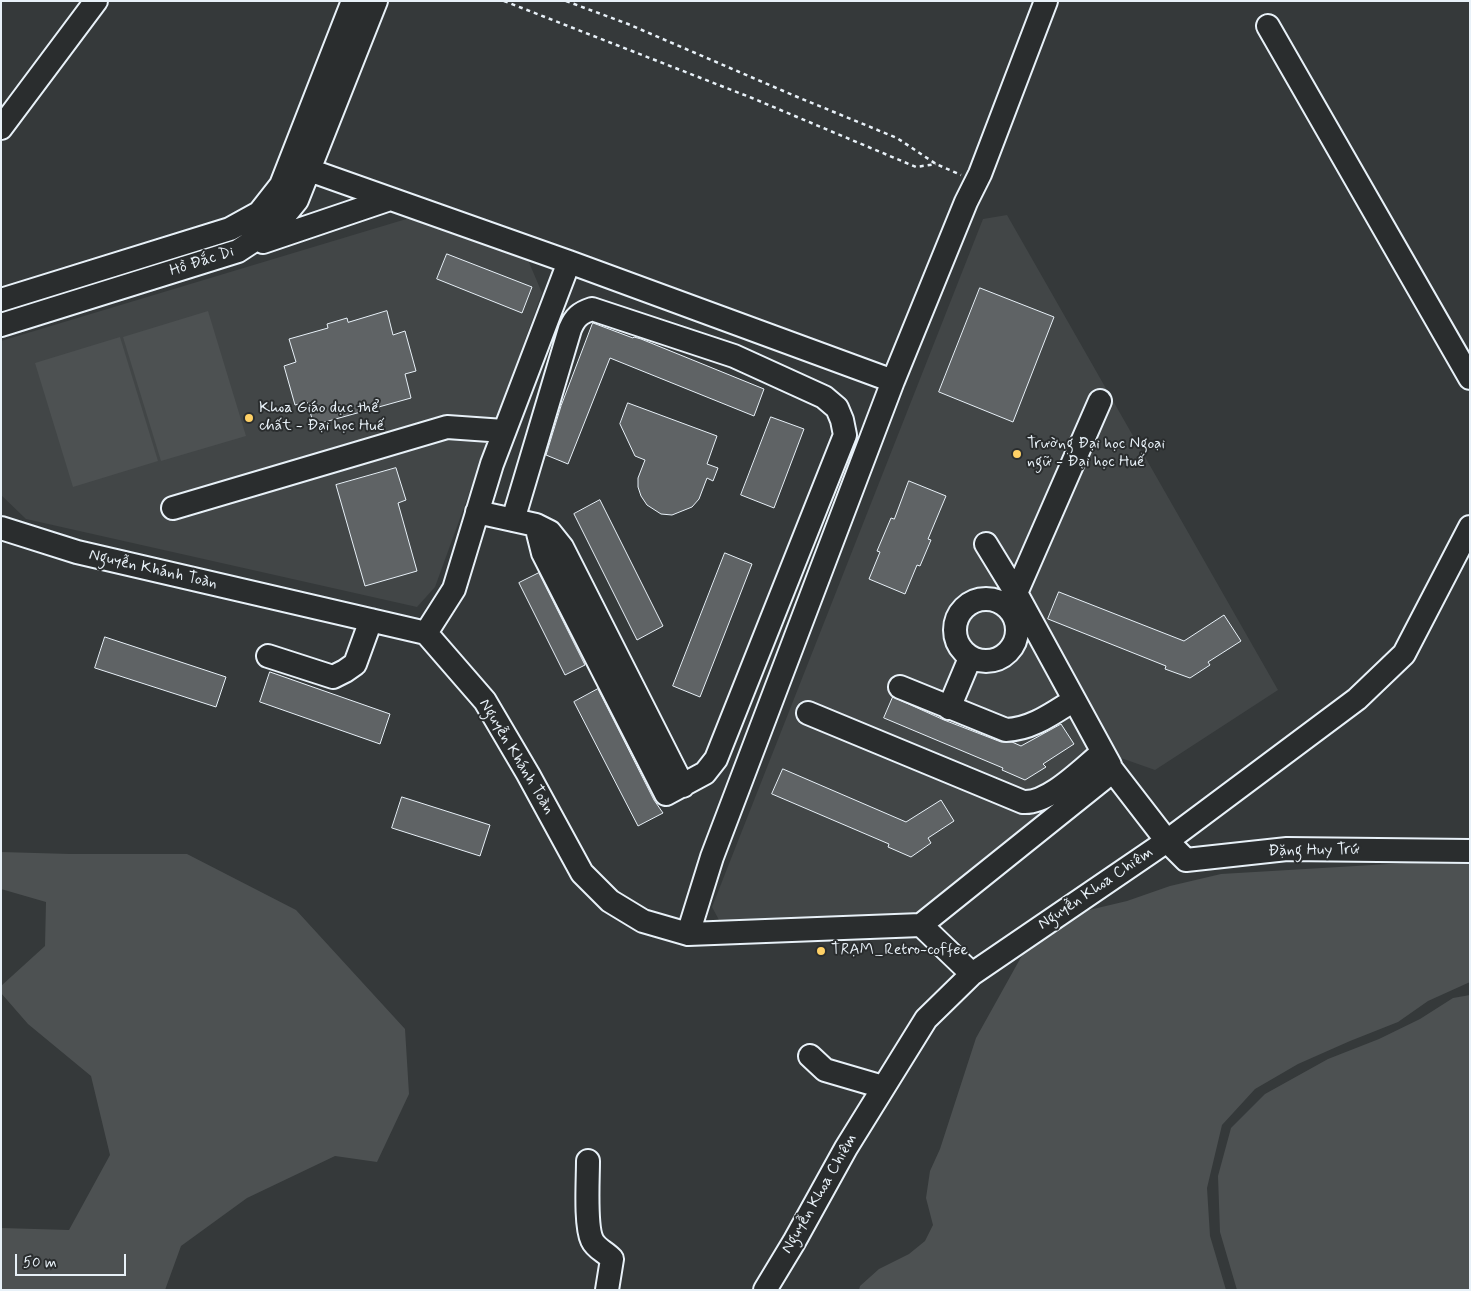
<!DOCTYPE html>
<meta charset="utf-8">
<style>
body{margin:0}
#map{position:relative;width:1471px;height:1291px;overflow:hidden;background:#35393a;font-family:Mynerve,sans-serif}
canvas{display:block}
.frame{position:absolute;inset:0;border:2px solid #e8f1f8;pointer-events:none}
.scale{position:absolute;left:15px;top:1254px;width:111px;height:22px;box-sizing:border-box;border:2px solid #e8f1f8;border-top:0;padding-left:6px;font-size:15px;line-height:18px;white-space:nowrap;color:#e8f1f8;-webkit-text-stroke:4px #2a2d2e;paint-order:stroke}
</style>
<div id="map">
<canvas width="1471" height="1291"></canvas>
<div class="frame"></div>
<div class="scale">50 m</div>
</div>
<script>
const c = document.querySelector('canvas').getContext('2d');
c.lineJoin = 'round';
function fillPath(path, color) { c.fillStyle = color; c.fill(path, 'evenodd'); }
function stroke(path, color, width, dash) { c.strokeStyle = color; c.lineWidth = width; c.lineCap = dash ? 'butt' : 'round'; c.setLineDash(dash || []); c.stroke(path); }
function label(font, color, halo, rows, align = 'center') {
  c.font = font + ' Mynerve,sans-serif'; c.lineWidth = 4; c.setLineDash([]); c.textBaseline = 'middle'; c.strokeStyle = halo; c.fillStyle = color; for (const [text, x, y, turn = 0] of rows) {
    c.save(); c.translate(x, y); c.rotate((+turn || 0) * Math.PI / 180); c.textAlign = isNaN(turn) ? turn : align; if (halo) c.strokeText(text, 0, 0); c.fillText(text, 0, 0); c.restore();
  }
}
const built = new Path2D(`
 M1007,215L1278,690L1155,770L1121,758L918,919L719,920L712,907L983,219Z
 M413,217L528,260L542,293L435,587L417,607L26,519L1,495V341Z`);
const green = new Path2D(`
 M208,311L246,436L161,461L123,337Z
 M120,337L158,461L73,487L35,363Z
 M1,852L70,854H187L296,910L405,1029L409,1094L377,1162L335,1156L247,1198L181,1246L165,1290H1V1228L69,1230L110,1155L91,1076L28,1024L1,993V986L45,946L46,902L1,889Z
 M1440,861L1470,862V982L1428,1001L1398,1022L1350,1041L1298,1064L1255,1089L1222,1125L1207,1188L1210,1236L1226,1290H859L860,1286L879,1269L909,1254L925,1241L933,1225L926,1198L930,1171L940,1149L976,1038L1025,950L1048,930L1089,910L1127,901L1170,886L1221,874Z
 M1470,995V1290H1237L1220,1232L1218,1176L1231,1128L1265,1094L1328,1059L1379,1039L1420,1019L1453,998Z`);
const building = new Path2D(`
 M447,254L532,287L522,313L437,279Z
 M980,288L1054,317L1013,422L939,392Z
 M387,311L393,335L405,331L416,371L405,374L411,398L314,425L307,402L295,405L284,366L296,362L289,339L328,328L327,324L347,318L348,322Z
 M593,323L633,338L634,337L641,339L764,389L754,416L610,358L568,464L546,455L561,406Z
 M628,403L717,436L707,464L718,468L713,481L707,478L699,499L692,507L672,515L661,514L647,505L641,496L638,487V478L645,460L635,456L620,424Z
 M771,417L804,429L774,508L741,495Z
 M396,468L406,500L398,503L417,571L365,586L336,485Z
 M909,481L946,496L928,539L931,540L920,566L917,565L905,594L869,579L880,552L877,551L891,518L894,519Z
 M600,500L663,626L637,640L574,514Z
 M725,553L752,564L700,697L673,686Z
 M539,573L585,665L565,675L519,583Z
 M1059,592L1184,641L1224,615L1241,641L1208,662L1210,665L1190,678L1165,669L1166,666L1048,619Z
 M105,637L226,677L216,707L95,668Z
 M270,672L390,714L380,744L260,702Z
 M598,689L654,800L663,813L638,826L574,702Z
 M893,697L944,720L1001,742H1012L1021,746L1061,724L1074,744L1043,764L1046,767L1025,780L1002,770L1003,768L884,718Z
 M783,769L906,822L941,800L954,821L928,838L931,843L911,857L888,847L889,844L772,794Z
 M402,797L490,825L480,856L392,828Z`);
const path = new Path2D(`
 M504,1L752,98L916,167L936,164
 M566,1L628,24L795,96L897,138L936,164L961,175`);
const minor = new Path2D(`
 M1268,26L1470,378
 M1,128L96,1
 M309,170L569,262L893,381
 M263,242L390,199
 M1,300L230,229L259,213L281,185L353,1
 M1,325L238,251L276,226L297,200L376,1
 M173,508L447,427L504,431
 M477,512L536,525L550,532L562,547L683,786
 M513,520L570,329C575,317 580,313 592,309L734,356L824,397L837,408L842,420L845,435L716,759L705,773L666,794L543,553L536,525
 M1,528L77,552L426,633L485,701L528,774L582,873L610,901L643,921L688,934L921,925L972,974
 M986,544L1016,593L1110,765
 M955 630a31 31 0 1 1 62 0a31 31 0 1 1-62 0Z
 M1010,601L1016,593L1100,401
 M426,633L454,589L492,464L569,262
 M268,656L333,677L345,671L355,664L371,620
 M900,687L1006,730C1032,729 1053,713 1074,700
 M949,708L970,658
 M808,713L1023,802C1049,804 1083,768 1103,752
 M921,925L1113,771L1167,841L1186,860L1287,849L1470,851
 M688,934L712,857L893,381L966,202L980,174L1046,1
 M810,1056L825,1070L883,1087
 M588,1161C588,1180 585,1225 592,1240C596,1249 606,1252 612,1259L607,1290
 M765,1290L794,1242L846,1148L926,1019L972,974L1167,841L1357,699L1404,654L1470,527`);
const markers = [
 [249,418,5,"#ffd166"],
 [1017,454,5,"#ffd166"],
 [821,951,5,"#ffd166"]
];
const streetNames = [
 ["Hồ Đắc Di",202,262,-18],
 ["Nguyễn Khánh Toàn",153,570,13],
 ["Nguyễn Khánh Toàn",516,757,59],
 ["Đặng Huy Trứ",1314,851,-1],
 ["Nguyễn Khoa Chiêm",1096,889,-34],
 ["Nguyễn Khoa Chiêm",820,1194,-60]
];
const poiNames = [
 ["Khoa Giáo dục thể",259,409],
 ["chất - Đại học Huế",259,427],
 ["Trường Đại học Ngoại",1027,445],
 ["ngữ - Đại học Huế",1027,463],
 ["TRẠM_Retro-coffee",831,951]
];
fillPath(built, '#424647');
fillPath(green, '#4d5152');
fillPath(building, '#5f6365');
stroke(building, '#e8f1f8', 1);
stroke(minor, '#e8f1f8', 26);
stroke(path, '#e8f1f8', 2.5, [4, 4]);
stroke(minor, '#2a2d2e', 22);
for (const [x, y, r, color] of markers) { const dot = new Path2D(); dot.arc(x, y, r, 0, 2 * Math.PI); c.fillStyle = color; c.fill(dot); stroke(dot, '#2a2d2e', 2); }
label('16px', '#e8f1f8', '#2a2d2e', streetNames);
label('16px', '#e8f1f8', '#2a2d2e', poiNames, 'left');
</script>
